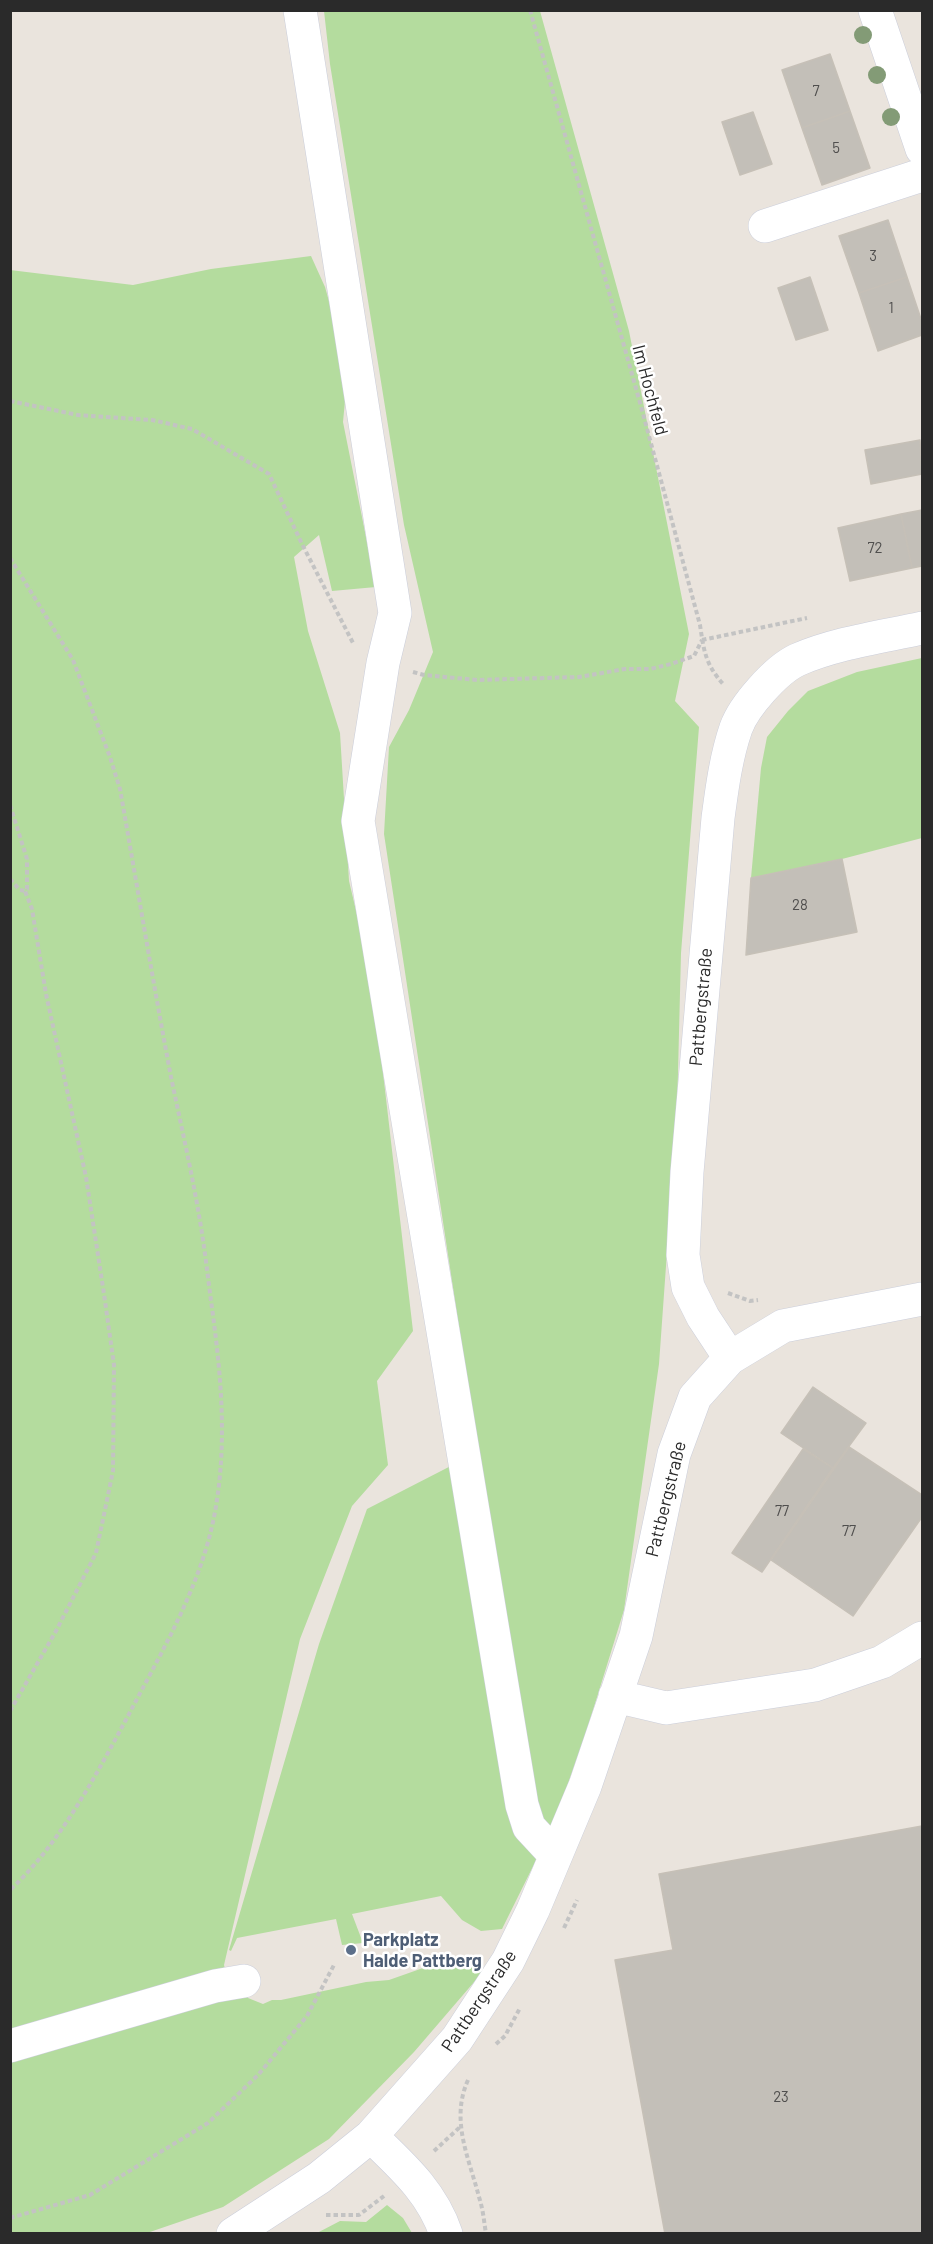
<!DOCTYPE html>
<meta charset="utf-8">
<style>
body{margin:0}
#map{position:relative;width:933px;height:2244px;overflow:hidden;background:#eae4dd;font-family:Barlow,sans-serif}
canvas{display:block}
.frame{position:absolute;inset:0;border:12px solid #2a2a2a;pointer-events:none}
</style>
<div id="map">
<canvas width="933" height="2244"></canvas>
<div class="frame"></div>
</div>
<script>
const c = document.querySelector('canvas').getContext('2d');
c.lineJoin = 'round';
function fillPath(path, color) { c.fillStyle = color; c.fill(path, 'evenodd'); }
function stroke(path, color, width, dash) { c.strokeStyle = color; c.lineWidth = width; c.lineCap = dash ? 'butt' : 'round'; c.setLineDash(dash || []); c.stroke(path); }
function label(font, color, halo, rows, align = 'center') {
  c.font = font + ' Barlow,sans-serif'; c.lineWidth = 5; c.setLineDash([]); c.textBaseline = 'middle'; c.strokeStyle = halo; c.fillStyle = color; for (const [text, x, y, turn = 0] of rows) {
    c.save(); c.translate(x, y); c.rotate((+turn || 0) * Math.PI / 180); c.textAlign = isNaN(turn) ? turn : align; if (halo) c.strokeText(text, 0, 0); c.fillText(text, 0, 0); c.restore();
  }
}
const green = new Path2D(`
 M324,11H540L629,331L689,634L675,701L699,727L681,953L677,1112L659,1364L624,1610L585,1736L553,1826L502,1929L481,1931L462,1920L441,1896L352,1914L363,1943L342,1945L336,1919L237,1938L231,1951L229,1950L319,1644L367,1509L478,1452L384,834L389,747L409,710L433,652L404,525L330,64Z
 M311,256L325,287L348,369L343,422L376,587L332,591L319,535L294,557L308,631L340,733L349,881L372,978L413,1331L377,1381L388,1465L352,1506L300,1639L224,1965L230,1987L242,1989L248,1998L263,2004L272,2000H281L366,1982L389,1980L457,1956L477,1959L480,1963L481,1974L414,2052L329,2139L223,2207L147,2233H11L10,270L133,285L211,269Z
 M922,658V838L842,859L751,878L761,768L767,737L788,711L808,691L857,672Z
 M387,2205L403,2218L412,2233H317L340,2221L366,2222Z`);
const building = new Path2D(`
 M830,54L850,111L802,128L782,70Z
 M850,111L870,168L822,185L802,128Z
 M753,112L772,164L740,175L722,122Z
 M888,220L907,277L859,293L839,236Z
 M810,277L828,330L796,340L778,288Z
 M907,277L922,322V335L878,351L859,293Z
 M920,440L922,474L871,484L865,450Z
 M922,510V566L912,568L901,514Z
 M901,514L912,568L850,581L838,528Z
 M842,859L857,932L746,955L751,878Z
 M813,1387L866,1423L833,1468L781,1433Z
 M849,1447L922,1495V1517L853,1616L771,1560Z
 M803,1449L833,1468L762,1572L732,1553Z
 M922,1826V2234H665L615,1960L673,1950L659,1874Z`);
const path = new Path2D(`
 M530,10L642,410L700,625C704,651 705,664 724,685
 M10,401L78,415L152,420L192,429L269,474L302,544L353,643
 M10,558L73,660L110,757L120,789C137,885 153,982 171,1077C181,1125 192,1173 200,1221C205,1250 208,1279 212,1308C221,1374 227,1440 216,1506C204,1581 163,1649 128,1716C96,1775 60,1844 10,1890
 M702,640L807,618
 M413,672L424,675L477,680L579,677L625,669H650L671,664L694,656L702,640
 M10,805L27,859V889L25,891L20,890L10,879
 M728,1293L750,1301L758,1300
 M10,1711L56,1631L96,1553L113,1471L114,1365L104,1294L86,1177L46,994L32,909L25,891
 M564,1928L577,1900
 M496,2044L505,2036L520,2008
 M468,2080C450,2120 469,2158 479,2197C483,2209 484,2221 486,2234
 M434,2151L460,2127
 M326,2215H359L384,2196
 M10,2218L90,2195L208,2123L258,2075L307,2016L335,1963`);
const minor = new Path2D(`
 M300,10L395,613L383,663L358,821L522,1805L529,1827L555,1855
 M875,10L922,149
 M765,226L922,175
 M730,1358L703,1317L688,1287L683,1255L687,1172L718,818C722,788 726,757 736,728C744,706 776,670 797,660C836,643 881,637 922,628
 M615,1696L666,1708L815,1685L882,1662L922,1638
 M10,2046L215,1986L244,1981
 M371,2136C402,2166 432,2192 446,2234
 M233,2234L319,2178L371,2136L457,2039L508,1961L533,1910L585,1786L636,1636L674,1454L695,1397L730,1358L783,1326L922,1299`);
const trees = [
 [863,35],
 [877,75],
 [891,117]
];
const markers = [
 [351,1950,6,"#5c6f8a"]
];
const numberNames = [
 ["7",816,91],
 ["5",836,148],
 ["3",873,256],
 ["1",891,308],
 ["72",875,548],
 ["28",800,905],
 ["77",782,1511],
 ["77",849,1531],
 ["23",781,2097]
];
const streetNames = [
 ["Im Hochfeld",650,390,75],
 ["Pattbergstraße",701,1007,-85],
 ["Pattbergstraße",666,1499,-76],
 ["Pattbergstraße",479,2001,-56]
];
const serviceNames = [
 ["Parkplatz",363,1940],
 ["Halde Pattberg",363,1961]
];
fillPath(green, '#b4dc9e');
fillPath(building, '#c3bfb8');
stroke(building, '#c6c0b7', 1.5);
stroke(minor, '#cbceda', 34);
stroke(path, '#c3c3c3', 4, [4.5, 3]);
stroke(minor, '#fff', 33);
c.fillStyle = '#839b76';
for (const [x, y] of trees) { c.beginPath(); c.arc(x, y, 9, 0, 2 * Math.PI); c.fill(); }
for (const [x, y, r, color] of markers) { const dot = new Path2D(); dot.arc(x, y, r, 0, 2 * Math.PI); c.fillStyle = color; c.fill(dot); stroke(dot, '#fff', 2); }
label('15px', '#504f4e', null, numberNames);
label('18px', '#2a2a2a', '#fff', streetNames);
label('bold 18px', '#4e5e75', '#fff', serviceNames, 'left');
</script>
